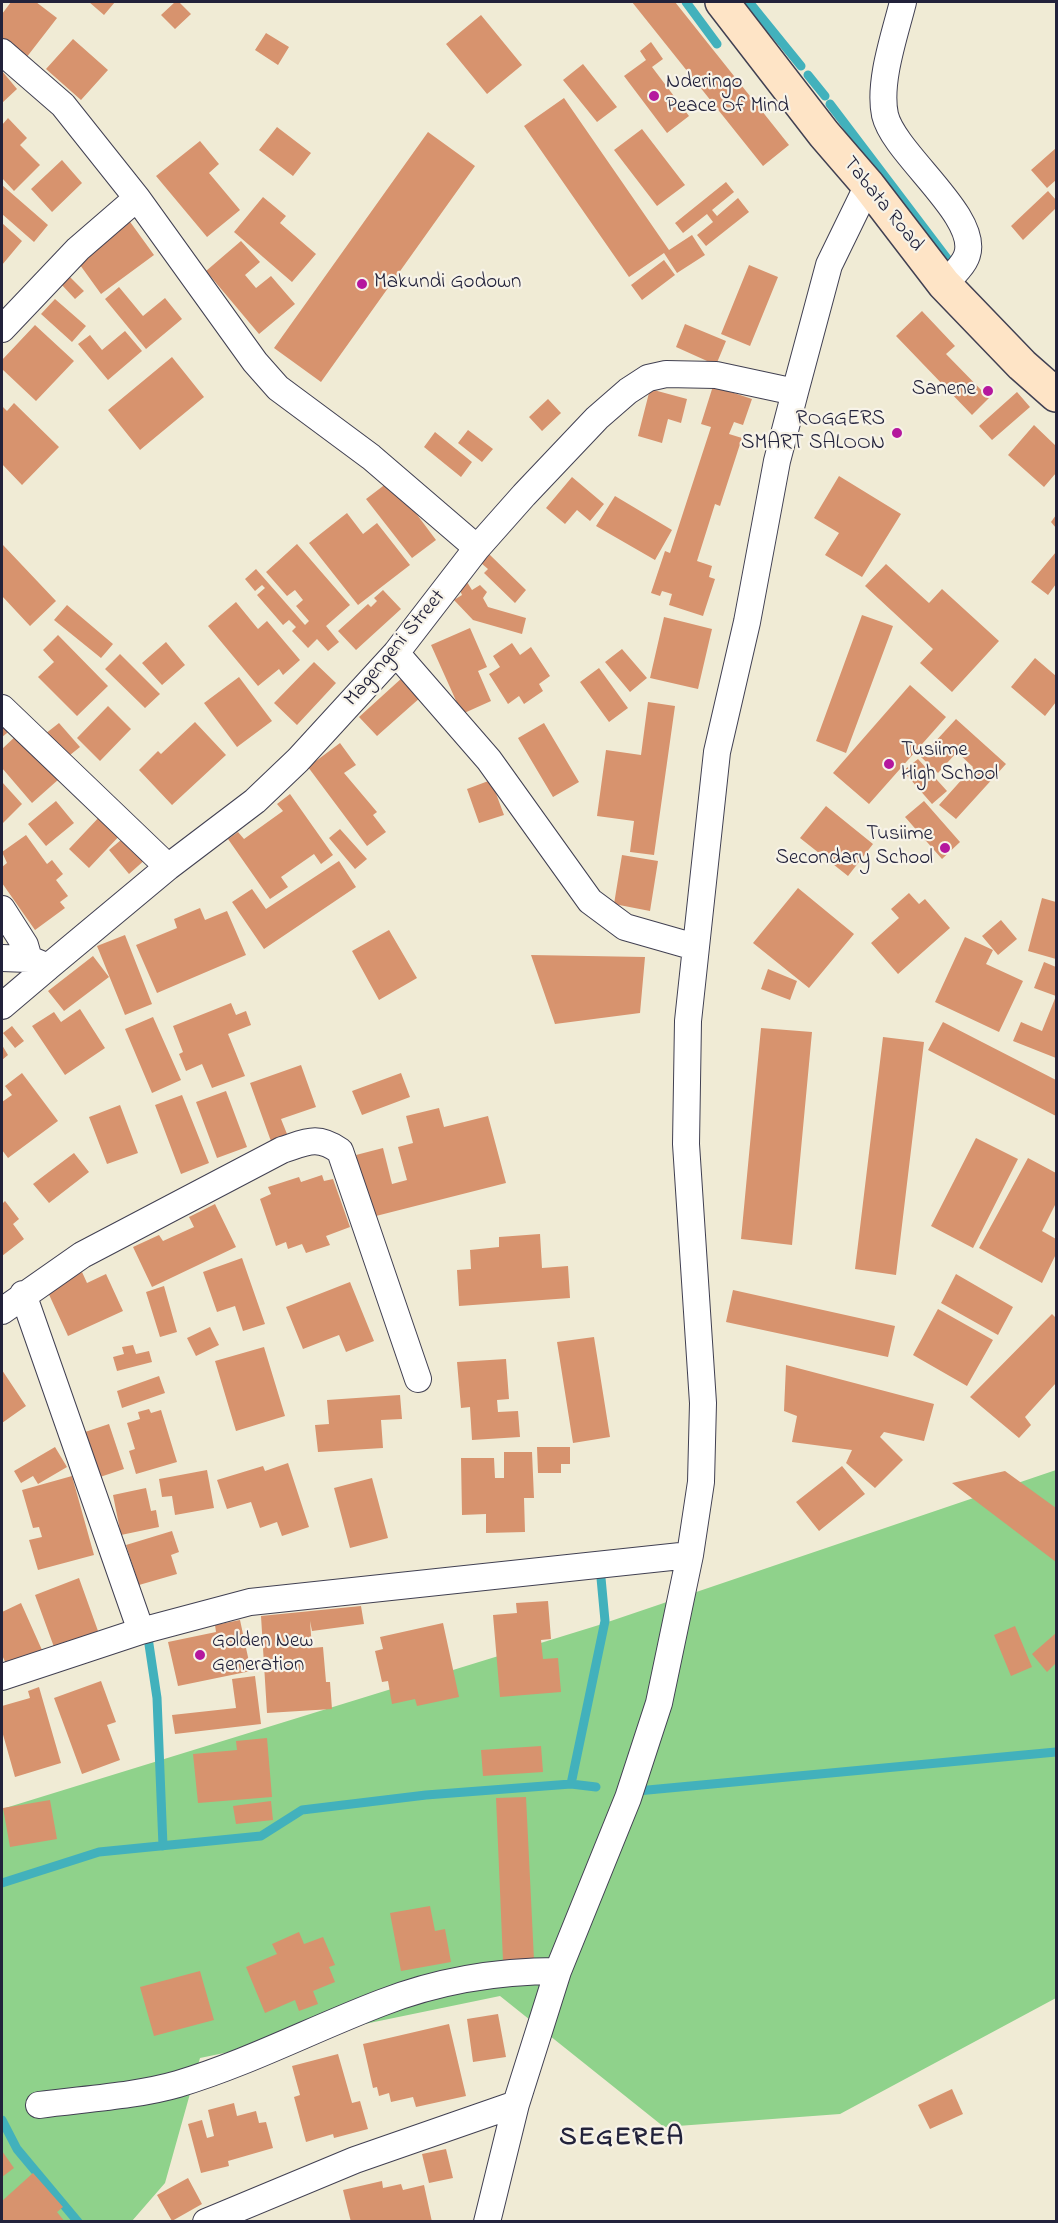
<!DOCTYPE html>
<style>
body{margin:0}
#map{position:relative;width:1058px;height:2223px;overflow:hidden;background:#f0ebd5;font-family:"Indie Flower",sans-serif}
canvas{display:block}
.frame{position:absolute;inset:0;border:3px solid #22223b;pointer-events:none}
</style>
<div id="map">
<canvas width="1058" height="2223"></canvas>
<div class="frame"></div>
</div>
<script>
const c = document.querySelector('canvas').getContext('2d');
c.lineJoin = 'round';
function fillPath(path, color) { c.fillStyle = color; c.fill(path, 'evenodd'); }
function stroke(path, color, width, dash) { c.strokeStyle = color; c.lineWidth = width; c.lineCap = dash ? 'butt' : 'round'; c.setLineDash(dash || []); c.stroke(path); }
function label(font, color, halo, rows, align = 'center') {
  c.font = font + ' "Indie Flower",sans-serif'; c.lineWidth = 4.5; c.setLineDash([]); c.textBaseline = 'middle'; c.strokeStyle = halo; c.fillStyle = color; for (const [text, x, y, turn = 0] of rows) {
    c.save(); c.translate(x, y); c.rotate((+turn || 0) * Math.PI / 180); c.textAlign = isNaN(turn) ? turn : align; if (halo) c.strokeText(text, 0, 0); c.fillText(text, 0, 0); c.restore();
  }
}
const green = new Path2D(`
 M1056,1470V1998L840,2114L664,2127L500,1996L200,2058L165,2183L132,2221L2,2222V1809L599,1625Z`);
const stream = new Path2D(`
 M686,2L717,44
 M749,2L801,66
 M808,75L825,96
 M830,104L955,269
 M147,1631L157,1698L163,1846
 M571,1784L605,1621L601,1578
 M637,1791L1056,1752
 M2,1883L99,1852L261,1836L302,1810L426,1795L571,1784L596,1787
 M2,2120L17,2149L78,2222`);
const building = new Path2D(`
 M11,2H36L57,18L26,58L2,38V14Z
 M89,2H115L104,15Z
 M175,2H179L191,14L175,29L161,15Z
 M632,2H675L789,145L763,166Z
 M481,15L522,65L487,94L446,44Z
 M266,33L289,47L278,65L255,50Z
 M73,39L108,70L81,100L46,69Z
 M651,42L663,59L652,67L689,116L667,133L624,76L646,60L640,51Z
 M583,64L617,107L597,122L563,80Z
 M2,71L17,89L2,103Z
 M564,98L669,250L692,235L705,255L677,273L664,253L629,277L524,126Z
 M8,118L27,138L20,145L40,165L14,191L2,178V125Z
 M277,127L311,153L293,176L259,150Z
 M642,129L685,185L657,206L614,150Z
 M428,132L475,166L321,382L274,348Z
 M200,141L219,164L209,173L240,210L207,237L156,176Z
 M1056,148V180L1047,188L1031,170Z
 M62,160L82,183L52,212L31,189Z
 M726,182L734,192L712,210L717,216L738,198L749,212L706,246L697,235L713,222L707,214L683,233L675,223Z
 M2,185L48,225L34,242L2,214Z
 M1048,191L1056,200V208L1023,240L1011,226Z
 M263,197L286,216L280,223L316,254L292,282L234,232Z
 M128,219L154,255L101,294L75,258Z
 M2,223L22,241L2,265Z
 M241,241L260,262L245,275L256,288L271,276L295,304L259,334L206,271Z
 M664,260L675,275L642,300L631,285Z
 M749,265L778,277L750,346L721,334Z
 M69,276L84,291L75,299L61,284Z
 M119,287L143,316L165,298L182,319L146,349L105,299Z
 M55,299L86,326L72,342L41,314Z
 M922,311L955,346L946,354L989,398L972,415L896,336Z
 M685,324L726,341L716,365L676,347Z
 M35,325L74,361L36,401L2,369V360Z
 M125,331L142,351L108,380L78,344L90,335L102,350Z
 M172,357L204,397L140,450L108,410Z
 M713,386L752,399L743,425L734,422L729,434L742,438L720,506L715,504L697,561L712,566L709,577L715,579L703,616L669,605L672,594L662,591L660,596L651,593L665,551L670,553L711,427L701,424Z
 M650,389L687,399L681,423L668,419L662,443L638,436Z
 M1017,392L1030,407L992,440L979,426Z
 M548,399L561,413L542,431L529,417Z
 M14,403L59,447L22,485L2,464V406L7,411Z
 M1034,425L1056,446V473L1044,487L1008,455Z
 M468,430L493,449L482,462L458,443Z
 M435,432L472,462L461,477L424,447Z
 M839,476L901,514L862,577L825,555L839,533L814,518Z
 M572,477L604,504L590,521L577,510L565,524L546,508Z
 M391,480L436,540L412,558L366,499Z
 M615,496L672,530L655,560L596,526Z
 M347,513L363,534L377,523L410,565L358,605L309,543Z
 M1056,515V528L1051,522Z
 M297,544L350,605L326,626L339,642L328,651L317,639L308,648L292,631L296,627L289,620L283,625L257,595L265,588L262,585L255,591L245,579L256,569L305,625L309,621L296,606L303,600L295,590L287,596L266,572Z
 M3,545L56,601L30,626L2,596Z
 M1056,552V584L1048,595L1031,582Z
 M489,554L526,590L515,603L484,573L488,569L481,563Z
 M886,564L929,603L942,589L999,641L952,692L920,663L933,649L865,586Z
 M467,582L472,590L480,585L487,592L483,598L488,607L526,618L522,634L473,620L454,600L462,595L459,588Z
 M383,590L401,609L356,650L338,631L368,604L371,607L377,601L374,598Z
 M236,602L258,629L267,621L300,660L283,675L279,669L258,686L208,626Z
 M67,605L113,644L101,658L54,620Z
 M862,615L893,626L846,753L816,741Z
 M664,617L712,629L698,689L650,678Z
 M470,628L487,667L478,671L491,701L462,714L431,645Z
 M58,635L108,686L77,716L38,677L54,662L43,650Z
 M166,642L185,665L162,685L142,663Z
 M512,643L520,655L531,647L550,676L539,684L543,691L524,704L519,696L508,704L489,674L500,667L493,656Z
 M622,649L647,678L630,692L605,662Z
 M120,654L160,694L145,708L105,669Z
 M1035,658L1056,676V702L1045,716L1011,687Z
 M314,662L336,683L297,725L274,703Z
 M599,668L628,708L609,722L580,682Z
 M239,677L272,721L237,747L204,703Z
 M403,677L421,697L377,736L359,717Z
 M910,685L946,717L869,804L833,773Z
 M648,702L675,706L654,855L630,852L634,821L597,816L606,750L641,755Z
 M108,706L131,729L100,761L77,738Z
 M2,717L12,729L2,737Z
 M956,719L1006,764L956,819L939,805L973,767L957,752L938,773L921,757Z
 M195,722L226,755L172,805L139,770L158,751L161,754Z
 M59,723L80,747L65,759L45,734Z
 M544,723L579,782L553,797L518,738Z
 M18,734L59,779L32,803L2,768V749Z
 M340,743L356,765L344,773L377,812L373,815L386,832L367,846L308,767Z
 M918,759L947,791L932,804L903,771Z
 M491,780L504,815L479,823L467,789Z
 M2,782L22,804L2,824Z
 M290,794L333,855L321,864L314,854L281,877L288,887L270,899L228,839L238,832L244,839L283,811L277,804Z
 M56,801L74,823L46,846L28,824Z
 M924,801L960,842L942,859L905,817Z
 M826,806L873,844L848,876L800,838Z
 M103,813L123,832L89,868L69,849Z
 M340,829L367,859L355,869L329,838Z
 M26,835L47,864L52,860L63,874L56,880L68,896L60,902L65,908L35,930L2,883V867L7,863L2,852Z
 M127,835L147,858L129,874L109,850Z
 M622,855L658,861L650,911L614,904Z
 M339,861L356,887L264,949L232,902L252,889L266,909Z
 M798,888L854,934L809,988L753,943Z
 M909,893L919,904L925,899L950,928L898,974L871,943L899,918L891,909Z
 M1042,898L1056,902V959L1028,951Z
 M200,908L205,920L227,911L246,955L157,993L136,945L177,928L174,919Z
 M1001,920L1017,939L998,955L982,936Z
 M389,930L417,978L379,1000L352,951Z
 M125,935L152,1004L125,1015L97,946Z
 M965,937L993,950L986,964L1023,981L999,1032L935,1002Z
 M531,955L645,957L640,1013L555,1024Z
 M93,956L109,977L64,1011L48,991Z
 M1044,962L1056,967V1058L1013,1041L1021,1022L1042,1031L1056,996L1034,988Z
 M768,969L797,981L790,1000L761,989Z
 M231,1003L236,1015L246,1011L251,1025L228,1034L245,1076L212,1088L202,1064L186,1071L179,1054L183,1052L173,1026Z
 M80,1009L105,1048L65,1075L32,1026L54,1012L61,1022Z
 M153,1017L181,1080L152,1093L125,1029Z
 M943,1022L1056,1080V1116L928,1050Z
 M12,1026L24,1041L15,1048L3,1033Z
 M761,1028L812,1032L792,1245L741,1239Z
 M883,1037L924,1042L896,1275L855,1269Z
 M2,1045L8,1055L2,1060Z
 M301,1065L316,1107L281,1119L289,1139L272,1144L250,1083Z
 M22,1073L58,1121L8,1158L2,1150V1102L12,1095L5,1086Z
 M401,1073L410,1097L362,1115L352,1091Z
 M226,1091L247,1147L217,1158L196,1102Z
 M182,1095L209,1163L181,1174L155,1105Z
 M120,1105L138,1153L107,1164L89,1117Z
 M439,1108L444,1127L488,1116L506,1183L372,1217L356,1155L383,1148L392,1184L407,1180L398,1147L413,1143L406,1116Z
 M976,1138L1018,1159L973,1248L931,1226Z
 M74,1153L89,1172L49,1203L33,1184Z
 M1028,1158L1056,1173V1203L1042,1231L1056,1239V1254L1042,1283L979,1248Z
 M322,1175L324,1181L333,1179L350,1227L326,1236L330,1245L306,1253L302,1244L288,1249L286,1242L276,1246L260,1199L271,1194L268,1187L299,1177L301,1182Z
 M5,1201L19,1219L13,1224L24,1239L2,1256V1204Z
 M215,1204L236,1247L152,1287L133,1247L159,1235L163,1241L194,1227L189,1217Z
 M540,1234L542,1268L568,1266L570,1298L459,1306L457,1270L471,1269L470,1250L499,1247V1237Z
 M242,1258L265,1324L243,1331L235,1306L217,1312L203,1272Z
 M82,1272L87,1283L106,1274L123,1311L68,1336L46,1288Z
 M956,1274L1013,1307L998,1335L941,1303Z
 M350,1282L374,1341L346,1352L339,1335L303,1349L286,1307Z
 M164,1286L177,1332L160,1337L146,1292Z
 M733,1290L895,1326L888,1357L726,1322Z
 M938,1309L993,1340L967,1386L913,1355Z
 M1052,1314L1056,1318V1383L1025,1417L1031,1425L1019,1438L970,1397Z
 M210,1327L219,1345L196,1356L187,1338Z
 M594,1337L610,1437L573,1443L557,1342Z
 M133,1345L136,1354L149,1351L152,1362L117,1371L113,1357L124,1354L122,1347Z
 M264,1347L285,1416L236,1431L215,1361Z
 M506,1359L509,1399L497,1400L498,1412L518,1411L520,1437L472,1440L470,1407L461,1408L457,1362Z
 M786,1365L934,1404L924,1441L884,1432L880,1437L903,1460L875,1488L846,1463L852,1450L792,1442L797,1416L784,1411Z
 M2,1370L26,1406L2,1423Z
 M159,1376L165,1393L122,1408L117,1391Z
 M400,1395L402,1419L381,1420L383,1448L318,1452L315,1425L329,1424L327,1400Z
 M149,1409L151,1413L161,1410L177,1462L136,1474L129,1451L135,1449L127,1423L140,1419L138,1412Z
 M109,1424L124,1469L97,1478L82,1433Z
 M55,1447L67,1467L38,1484L33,1476L21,1483L14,1471Z
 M537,1447H570V1464H561V1473H538Z
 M504,1452H532L534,1498H524L525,1532L486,1533V1514L462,1515L461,1458H494L495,1478H504Z
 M288,1463L309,1527L282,1536L277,1522L260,1528L251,1502L227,1509L217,1480L263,1466L265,1471Z
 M842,1466L865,1494L819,1531L796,1502Z
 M207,1470L214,1508L175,1515L172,1496L162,1497L159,1479Z
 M1005,1471L1056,1508V1562L952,1483Z
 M72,1476L94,1555L38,1570L29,1540L42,1537L39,1527L33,1528L22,1490Z
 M372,1478L388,1538L350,1548L334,1488Z
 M146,1488L151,1511L156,1510L159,1527L121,1535L113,1495Z
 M172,1531L179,1552L171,1555L177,1574L139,1585L126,1545Z
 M79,1578L98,1631L54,1647L35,1595Z
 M548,1601L551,1639L541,1640L543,1659L558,1658L561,1692L500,1697L493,1615L517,1613L516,1603Z
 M21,1603L42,1650L7,1666L2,1655V1612Z
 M361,1606L364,1624L312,1631L310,1621L312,1648L323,1647L326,1682H330L332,1709L267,1713L261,1616Z
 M240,1620L251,1671L178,1686L168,1642L216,1632L215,1625Z
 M443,1623L459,1697L417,1706L415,1699L392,1704L388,1681L382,1682L375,1651L383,1649L380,1637Z
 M1015,1626L1032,1667L1011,1676L994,1635Z
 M1056,1633V1663L1047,1672L1032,1654Z
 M255,1676L261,1724L175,1734L172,1715L236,1708L232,1679Z
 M101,1681L116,1722L107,1725L120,1760L82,1774L54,1698Z
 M39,1687L61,1763L15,1777L2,1731V1706L30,1698L28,1691Z
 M267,1738L272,1797L198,1803L193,1754L237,1750L236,1741Z
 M541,1746L543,1772L483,1776L481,1750Z
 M526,1797L534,1960L503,1961L496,1798Z
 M50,1800L57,1839L10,1847L3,1808Z
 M271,1801L273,1820L236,1824L233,1806Z
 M430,1906L435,1931L445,1929L451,1962L401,1971L390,1913Z
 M299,1932L304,1944L323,1937L335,1965L329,1967L335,1982L313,1991L318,2004L299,2011L295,2000L265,2013L246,1967L277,1954L272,1944Z
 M200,1971L214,2020L154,2036L140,1987Z
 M498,2014L506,2057L473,2062L467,2019Z
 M449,2024L466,2096L416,2107L413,2097L391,2102L389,2093L379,2096L377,2087L373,2088L363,2044Z
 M338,2054L352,2103L360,2101L368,2129L334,2138L333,2134L306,2142L294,2097L300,2095L292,2066Z
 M952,2089L963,2114L930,2129L918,2105Z
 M234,2103L237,2116L256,2111L259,2123L266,2122L273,2148L228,2161L229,2166L201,2173L188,2124L202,2120L207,2138L214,2136L208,2110Z
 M446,2149L453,2178L429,2183L422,2154Z
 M2,2151L14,2168L2,2177Z
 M33,2173L63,2207L57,2212L65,2222H2V2201Z
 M188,2178L202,2204L172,2221L157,2195Z
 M382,2181L383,2188L401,2184L403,2190L424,2185L432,2222H351L343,2190Z`);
const street = new Path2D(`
 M903,2C895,34 878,82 885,115C894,154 980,216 967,255C964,265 952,276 944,284
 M2,52L63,105L137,198L255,362L278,388L371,457L477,548
 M2,329L78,249L137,198
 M396,653L489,760L590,901L625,927L695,947
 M2,708L168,867
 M2,909L25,945L29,959
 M2,958L29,959L48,967L168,867L255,801L298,760L396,653L477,548L524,495L597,418L628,391L648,378L666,374L716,375L795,392
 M2,1006L48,967
 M23,1294L141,1631
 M2,1311L82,1255L282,1150C307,1142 317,1135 340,1151L418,1379
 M2,1677L141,1631L250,1602L690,1555
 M39,2105C83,2099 137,2096 178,2084C248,2063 313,2029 381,2003C437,1981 498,1971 558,1971
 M206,2222L355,2160L516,2104
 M487,2222L516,2104L558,1971L628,1798L659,1703L690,1555L701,1482L703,1403L686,1144L688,1021L717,752L747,622L777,461L795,392L829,265L868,185`);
const secondary = new Path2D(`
 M722,2L824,134L868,185L944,284L1022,365L1056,395`);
const markers = [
 [654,96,6,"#b5179e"],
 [362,284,6,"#b5179e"],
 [988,391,6,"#b5179e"],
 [897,433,6,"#b5179e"],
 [889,764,6,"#b5179e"],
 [945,848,6,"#b5179e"],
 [200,1655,6,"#b5179e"]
];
const poiNames = [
 ["Nderingo",666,84],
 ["Peace Of Mind",666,108],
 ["Makundi Godown",374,284],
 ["Sanene",976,391,"right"],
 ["ROGGERS",885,421,"right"],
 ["SMART SALOON",885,445,"right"],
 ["Tusiime",901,752],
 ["High School",901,776],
 ["Tusiime",933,836,"right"],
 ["Secondary School",933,860,"right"],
 ["Golden New",212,1643],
 ["Generation",212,1667]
];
const streetNames = [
 ["Tabata Road",882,205,51],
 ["Magengeni Street",396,649,-50]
];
const districtNames = [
 ["SEGEREA",622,2140]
];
fillPath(green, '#8fd28b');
stroke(stream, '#42b1bc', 9);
fillPath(building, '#d7936e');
stroke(street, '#414052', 28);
stroke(secondary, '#414052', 36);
stroke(street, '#fff', 26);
stroke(secondary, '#fee4c6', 33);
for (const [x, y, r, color] of markers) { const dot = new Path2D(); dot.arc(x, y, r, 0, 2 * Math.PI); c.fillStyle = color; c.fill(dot); stroke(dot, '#f7f3e8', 2); }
label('21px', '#22223b', '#f7f3e8', poiNames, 'left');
label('21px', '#22223b', '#f7f3e8', streetNames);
c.letterSpacing = '1.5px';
label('bold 27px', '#22223b', '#f7f3e8', districtNames);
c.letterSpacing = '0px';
</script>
